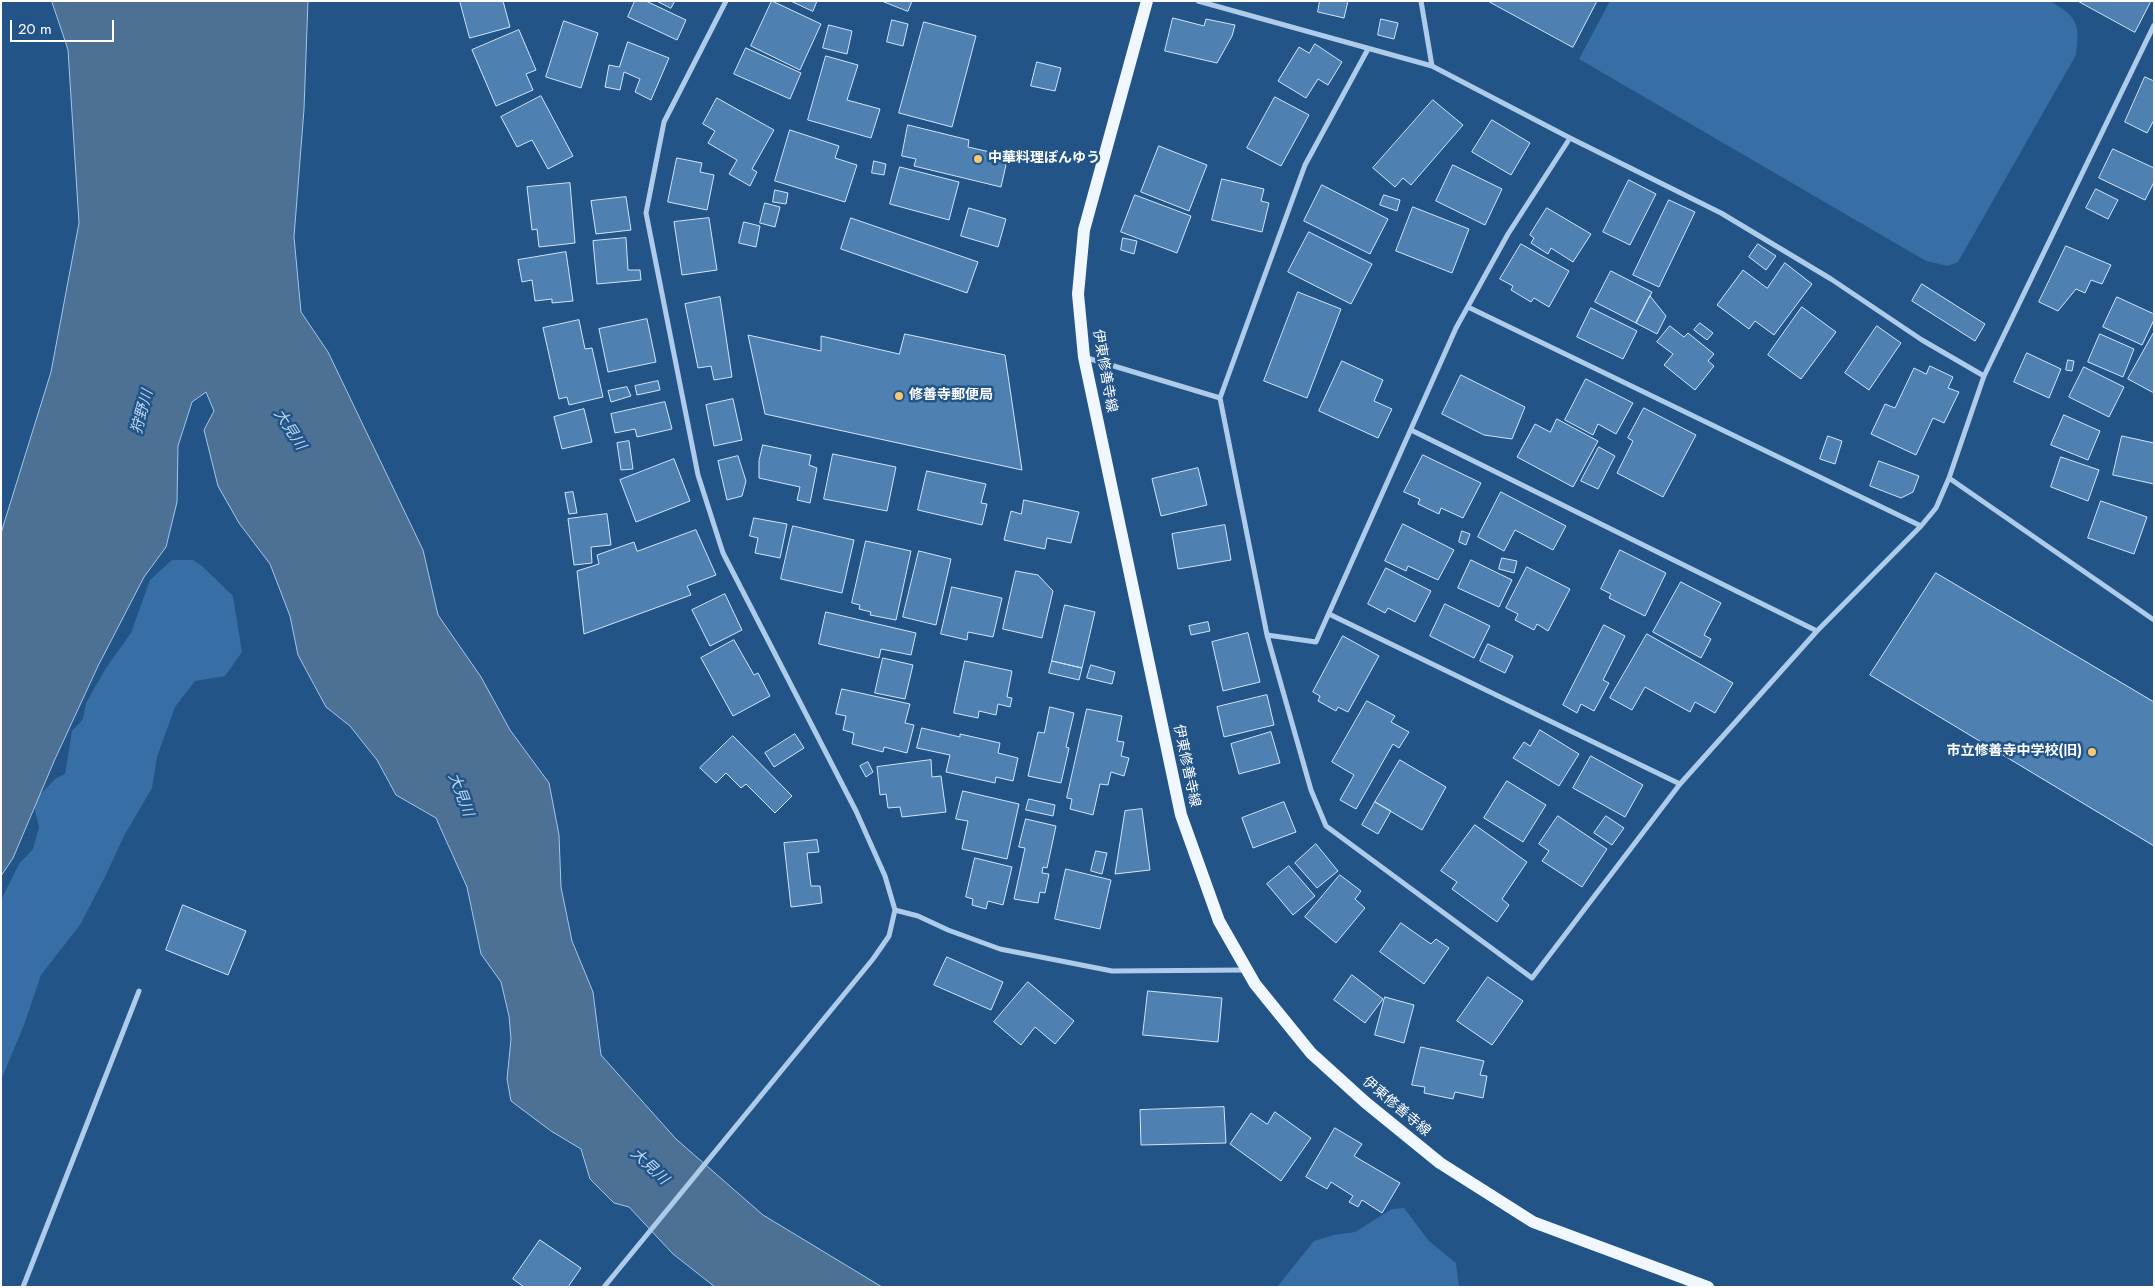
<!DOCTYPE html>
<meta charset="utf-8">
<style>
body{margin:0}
#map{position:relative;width:2155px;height:1288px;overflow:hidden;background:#225488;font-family:Jost,sans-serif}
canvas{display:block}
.frame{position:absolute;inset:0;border:2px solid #fff;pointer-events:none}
.scale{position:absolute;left:10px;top:20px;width:104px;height:22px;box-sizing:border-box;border:2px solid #fff;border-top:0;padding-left:6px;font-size:15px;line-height:18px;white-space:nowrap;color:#fff;-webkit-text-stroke:4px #225488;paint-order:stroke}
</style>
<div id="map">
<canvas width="2155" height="1288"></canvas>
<div class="frame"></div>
<div class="scale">20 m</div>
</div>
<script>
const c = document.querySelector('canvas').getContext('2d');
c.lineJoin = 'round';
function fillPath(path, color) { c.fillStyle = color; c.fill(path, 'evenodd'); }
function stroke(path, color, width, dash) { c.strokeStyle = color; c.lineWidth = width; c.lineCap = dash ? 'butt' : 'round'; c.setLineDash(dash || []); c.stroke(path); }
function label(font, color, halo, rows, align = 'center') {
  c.font = font + ' Jost,"Noto Sans JP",sans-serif'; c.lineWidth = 5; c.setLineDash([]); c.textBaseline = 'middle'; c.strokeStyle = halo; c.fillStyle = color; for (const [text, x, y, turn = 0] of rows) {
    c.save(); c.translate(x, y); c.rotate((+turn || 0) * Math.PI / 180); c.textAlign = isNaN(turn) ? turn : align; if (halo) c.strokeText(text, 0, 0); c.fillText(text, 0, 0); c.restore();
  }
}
const green = new Path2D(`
 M1610,1H2050C2078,17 2080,24 2076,55L1958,262L1948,266L1926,261L1579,59Z
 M172,560H193L202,566L233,596L242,652L225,676L195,681L175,707L157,757L152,788L124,836L105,877L80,925L41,975L24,1025L1,1080V900L19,864L33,849L39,827L33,802L55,779L65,774L72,731L83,719L86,703L106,668L131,633L150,580Z
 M1404,1208L1429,1241L1456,1263L1459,1287H1277L1314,1241L1334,1235L1355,1232L1392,1209Z`);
const water = new Path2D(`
 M52,1H308L304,109L294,237L301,312L328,352L423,550L438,615L481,677L510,730L549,783L559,835L561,887L572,941L593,992L601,1055L676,1139L763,1215L882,1287H715L673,1254L629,1207L614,1203L590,1179L581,1149L551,1131L511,1101L507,1079L511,1039L509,1016L501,982L481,954L467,887L436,818L396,795L377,760L350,726L326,707L298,655L290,616L270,564L239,523L218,486L204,430L214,411L206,392L192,402L178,446L177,502L166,547L144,577L98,666L55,759L13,858L1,876V533L51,372L79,223L68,50Z`);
const building = new Path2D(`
 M460,1H503L510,27L470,38Z
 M635,1H646L686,20L677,40L628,17Z
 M657,1H675L671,8Z
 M772,1L821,24L800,70L751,46Z
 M791,1H817L813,11Z
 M882,1H912L908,11Z
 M1320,1H1348L1344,18L1318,12Z
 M1488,1H1597L1573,47Z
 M2078,1H2151L2135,32Z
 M1173,18L1204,26L1206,19L1235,25L1232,36L1217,63L1165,51Z
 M1381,19L1398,23L1394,39L1378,35Z
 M892,20L908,24L903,46L887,42Z
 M564,21L598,33L581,88L546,77Z
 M924,22L976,36L952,127L899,113Z
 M829,25L852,31L847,54L823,48Z
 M519,30L536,70L526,74L533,90L496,106L472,50Z
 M628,42L669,58L651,100L635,92L640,79L624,72L620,90L605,87L609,65L619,67Z
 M1315,44L1342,62L1328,85L1318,79L1306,98L1278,81L1299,47L1309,53Z
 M746,48L801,73L790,99L734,74Z
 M826,56L858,65L847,100L880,109L871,138L808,120Z
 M1037,62L1061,68L1055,91L1031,86Z
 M2145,77L2154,81V120L2147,133L2125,122Z
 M541,96L573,156L548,169L532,140L517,147L501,117Z
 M1275,97L1309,115L1281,166L1247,148Z
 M717,98L774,130L752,169L757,172L750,186L729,174L737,160L708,143L715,131L703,124Z
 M1433,100L1463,125L1411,185L1403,178L1395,187L1373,168Z
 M1492,120L1530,143L1511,175L1472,152Z
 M908,125L969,140L968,147L1008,156L1001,187L914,166L916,159L902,156Z
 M790,130L839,146L835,158L857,165L845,202L775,181Z
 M1159,146L1207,165L1189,211L1141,192Z
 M2113,149L2154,168V182L2145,200L2099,178Z
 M677,158L702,163L700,172L714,175L707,210L668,202Z
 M874,161L886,164L884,175L872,173Z
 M1453,165L1502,189L1485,225L1436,201Z
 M900,167L959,182L949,220L890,204Z
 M1222,179L1264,189L1261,201L1269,203L1262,232L1212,220Z
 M1629,180L1656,194L1630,245L1603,232Z
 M570,183L575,243L539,247L537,229L532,230L527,187Z
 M1322,185L1388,219L1370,254L1304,221Z
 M2096,189L2118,200L2108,219L2086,208Z
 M775,190L788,193L786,204L773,202Z
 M1135,195L1191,216L1177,253L1121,232Z
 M1384,195L1400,200L1397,211L1380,205Z
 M626,197L631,230L596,234L591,201Z
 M1669,200L1695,212L1659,287L1633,275Z
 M765,203L780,207L775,227L760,223Z
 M1413,207L1469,229L1452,273L1396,251Z
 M969,208L1006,219L998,247L961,236Z
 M1547,208L1591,234L1573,262L1551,248L1548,254L1531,243L1534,238L1530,235Z
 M709,218L717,270L682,275L674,222Z
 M851,218L978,262L967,293L841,249Z
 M744,222L760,226L756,247L739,243Z
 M1309,232L1372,264L1351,304L1288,272Z
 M626,238L628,270H640L641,280L597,284L593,241Z
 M1123,238L1137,241L1134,254L1121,250Z
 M1521,244L1569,271L1549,307L1534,298L1531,302L1511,290L1513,286L1500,279Z
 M1758,244L1776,256L1766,270L1749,257Z
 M2066,246L2111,265L2102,284L2091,280L2085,293L2076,289L2058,311L2039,302Z
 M566,252L573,301L552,303V299L535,301L532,280L522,282L518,260Z
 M1785,263L1812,284L1774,335L1755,321L1749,329L1717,305L1743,270L1767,288Z
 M1611,271L1652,292L1636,323L1595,302Z
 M1922,284L1985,324L1975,341L1912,301Z
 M1298,292L1341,309L1307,398L1264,381Z
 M1650,296L1666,316L1657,334L1636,323Z
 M720,297L732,377L714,380L711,366L698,368L685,304Z
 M2117,297L2154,314V320L2142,345L2103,327Z
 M1802,307L1836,332L1801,379L1768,355Z
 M1591,308L1637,331L1623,359L1577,337Z
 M647,319L656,362L608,372L599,329Z
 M579,320L585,349L592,348L603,397L569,405L567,397L559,399L543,328Z
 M1700,323L1713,333L1707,340L1694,330Z
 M1670,326L1684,337L1688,333L1714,354L1708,361L1714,366L1695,390L1664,365L1673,354L1657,342Z
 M1877,326L1901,343L1869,390L1845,373Z
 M2154,332V393L2128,379Z
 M905,334L1005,355L1022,470L765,414L748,335L821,351V336L899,354Z
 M2100,334L2134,349L2123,377L2088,362Z
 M2027,353L2061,369L2049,398L2014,382Z
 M2068,360L2074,361L2072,371L2066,370Z
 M1342,361L1383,380L1374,401L1392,409L1378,438L1319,411Z
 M1930,366L1953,377L1948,388L1959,392L1944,423L1933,418L1916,455L1871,434L1885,404L1895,408L1914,368L1926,374Z
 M2084,367L2124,387L2109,417L2069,397Z
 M1461,375L1525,407L1512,439L1484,435L1442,414Z
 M1586,379L1633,403L1616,434L1598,424L1593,435L1565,420Z
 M658,381L660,390L637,395L635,386Z
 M627,387L631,396L611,402L608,391Z
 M733,399L742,440L714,446L706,405Z
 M665,402L672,429L637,437L635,429L615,433L611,414Z
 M1644,408L1696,435L1663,497L1617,473L1633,441L1628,438Z
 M584,409L592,442L562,449L554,417Z
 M2064,415L2100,431L2088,460L2051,445Z
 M1557,419L1598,441L1573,487L1517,457L1535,424L1550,432Z
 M1828,436L1842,441L1835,464L1820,459Z
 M2122,436L2154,443V484L2113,475Z
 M629,441L633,469L621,470L617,443Z
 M763,445L811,455L809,465L817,468L810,503L797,500L800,487L759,478V461Z
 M1599,447L1615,456L1598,489L1581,481Z
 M833,454L896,467L887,511L824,499Z
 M1423,455L1481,483L1463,518L1441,508L1439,514L1418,504L1420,499L1404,492Z
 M738,456L746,481L742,496L727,500L718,461Z
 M2061,457L2099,470L2088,501L2051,487Z
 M674,459L690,501L636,522L620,480Z
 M1879,461L1919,476L1913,492L1901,498L1870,486Z
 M1198,468L1207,505L1161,516L1152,479Z
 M927,471L986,484L981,503L987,504L982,525L918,510Z
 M573,492L577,513L569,514L565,493Z
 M1501,492L1566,526L1553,550L1515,530L1504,551L1478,537Z
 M1024,500L1079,512L1071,543L1047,538L1045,549L1004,540L1011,511L1021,514Z
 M2101,501L2147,517L2134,554L2088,538Z
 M607,514L611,545L591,547L592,563L574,565L568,519Z
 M754,518L787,524L780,558L755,553L758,538L750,536Z
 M1403,524L1454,550L1438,580L1408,566L1406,571L1385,561Z
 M1225,525L1231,560L1178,569L1172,534Z
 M793,526L854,540L842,593L781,579Z
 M696,530L716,575L687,586L691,595L584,634L577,571L599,564L597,555L634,542L637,551Z
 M1462,531L1470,534L1466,545L1459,542Z
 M866,541L911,551L896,620L870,615L871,612L859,609L860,605L852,603Z
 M1620,550L1666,573L1645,616L1609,598L1611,594L1601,589Z
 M919,551L951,559L936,625L903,617Z
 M1502,558L1517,561L1514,573L1499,569Z
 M1471,560L1512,580L1499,607L1458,588Z
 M1527,567L1570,589L1548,631L1537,624L1534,630L1515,620L1518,614L1506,608Z
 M1386,568L1431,591L1415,622L1388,608L1385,613L1368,604Z
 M1016,571L1038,575L1053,591L1042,638L1003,629Z
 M1936,573L2154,702V846L1870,675Z
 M1681,582L1721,603L1704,635L1711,639L1701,658L1653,632Z
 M952,587L1002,598L993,637L968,632L967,640L941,634Z
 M725,594L742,630L710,646L692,610Z
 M1445,604L1490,626L1474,658L1430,636Z
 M1065,605L1095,612L1082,668L1052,661Z
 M826,612L916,633L911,655L881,649L879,658L819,644Z
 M1208,622L1210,631L1191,635L1189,626Z
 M1604,625L1625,636L1603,680L1609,683L1594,711L1581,704L1577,713L1563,705Z
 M1248,633L1260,682L1223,691L1212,642Z
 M1647,634L1733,683L1715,713L1695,702L1690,712L1645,687L1632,710L1610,698Z
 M1343,636L1379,656L1348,712L1338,707L1336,711L1318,701L1320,696L1313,692Z
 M734,640L754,675L758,673L770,696L733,716L701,658Z
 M1488,644L1513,656L1505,673L1480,661Z
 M883,658L913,665L905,699L875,693Z
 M965,661L1012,671L1007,697L1012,698L1010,707L998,704L996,715L979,711L978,718L954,713Z
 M1052,661L1082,668L1079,680L1049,673Z
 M1091,665L1115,672L1112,684L1087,678Z
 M842,689L910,704L905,723L914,725L907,753L884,747L883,752L852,744L854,733L843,730L846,716L836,714Z
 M1267,695L1274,725L1224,737L1217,707Z
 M1367,701L1395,716L1391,722L1409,732L1399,748L1393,744L1356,809L1340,800L1354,775L1332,762Z
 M1050,707L1074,713L1066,747L1069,748L1061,783L1028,776L1038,732L1044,733Z
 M1087,709L1122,716L1117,741L1124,742L1121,756L1129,758L1124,776L1111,772L1108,785L1100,784L1093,815L1070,809L1072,799L1067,798Z
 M922,728L960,737V734L1000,743L998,753L1018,758L1013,781L996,777L995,783L946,772L950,755L917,748Z
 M1540,730L1579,754L1559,786L1513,758L1524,742L1530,746Z
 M1271,732L1280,763L1239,774L1231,744Z
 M795,734L804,748L774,767L765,753Z
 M733,736L792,796L775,813L746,784L741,788L726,773L716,783L700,768Z
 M1591,756L1643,785L1625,817L1573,788Z
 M931,760L932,777L941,776L946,812L902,817L900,807L888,808L886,794L880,795L877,767Z
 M1400,760L1446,787L1422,830L1375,802Z
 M868,762L873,772L866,777L860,766Z
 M1507,781L1546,805L1523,842L1484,818Z
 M963,791L1019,804L1007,859L962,849L968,821L956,819Z
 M1029,799L1055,805L1053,816L1026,810Z
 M1284,802L1296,832L1253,848L1242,818Z
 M1375,802L1391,811L1378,834L1362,825Z
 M1142,809L1150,870L1115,874L1125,811Z
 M1558,816L1607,849L1582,887L1542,861L1549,851L1539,844Z
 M1606,816L1624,828L1612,845L1594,833Z
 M1026,819L1056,826L1047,868L1043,867L1042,873L1049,874L1045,893L1040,892L1038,903L1014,899L1025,848L1019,847Z
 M1475,825L1527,862L1502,899L1509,905L1497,922L1452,889L1457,882L1441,871Z
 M817,840L819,852L807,853L811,886H820L822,903L791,907L784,843Z
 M1316,844L1338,871L1317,888L1295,863Z
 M1096,851L1107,853L1102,874L1091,871Z
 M975,858L1012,867L1003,905L988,901L986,909L972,905L973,899L966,897Z
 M1289,866L1315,896L1293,915L1267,884Z
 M1066,869L1111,880L1100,929L1055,919Z
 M1340,875L1361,891L1355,899L1365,908L1336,943L1305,917Z
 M183,905L246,931L228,975L166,950Z
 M1401,923L1431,944L1436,939L1449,948L1424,984L1380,952Z
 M947,957L1003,982L991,1010L934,985Z
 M1352,975L1383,999L1365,1023L1334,1000Z
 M1488,977L1523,1001L1492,1045L1457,1021Z
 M1028,982L1074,1021L1055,1044L1035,1027L1021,1045L994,1022Z
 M1148,991L1222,998L1218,1042L1143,1035Z
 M1385,997L1414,1005L1404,1043L1375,1035Z
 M1421,1047L1484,1061L1480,1075L1487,1076L1483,1098L1455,1092L1453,1099L1424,1093L1425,1087L1412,1085Z
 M1224,1107L1226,1143L1141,1145L1140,1110Z
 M1275,1112L1311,1138L1281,1181L1230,1144L1251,1113L1267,1124Z
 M1335,1128L1362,1144L1354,1156L1400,1183L1382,1213L1362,1200L1358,1207L1349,1202L1353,1196L1331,1182L1327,1189L1306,1177Z
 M540,1240L581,1268L568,1287H524L513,1279Z`);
const minor = new Path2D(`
 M1198,1L1432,66L1570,138L1721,213L1831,279L1922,340L1984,376
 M1421,1L1432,66
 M1368,49L1305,165L1220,398L1267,635L1311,790L1326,826L1532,978L1680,784L1817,631L1921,526L1936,508L1949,478L1984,376L2154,25
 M1468,307L1921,526
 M1084,357L1220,398
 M1411,430L1817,631
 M1949,478L2154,620
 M1329,614L1680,784
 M1267,635L1316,642L1456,328L1508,234L1570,138
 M895,910L918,916L948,930L1000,949L1112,971L1245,970
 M23,1287L139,991
 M604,1287L873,959L889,936L895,910L885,876L856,811L723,553L698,475L646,213L664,122L726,1`);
const primary = new Path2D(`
 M1147,1L1084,230L1078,294L1084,357L1181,815L1219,921L1255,984L1311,1053L1365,1102L1440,1163L1533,1222L1708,1287`);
const markers = [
 [978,159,5,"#f6c970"],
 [899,396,5,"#f6c970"],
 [2092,752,5,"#f6c970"]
];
const poiNames = [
 ["中華料理ぽんゆう",988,159],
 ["修善寺郵便局",909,396],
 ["市立修善寺中学校(旧)",2082,752,"right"]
];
const streetNames = [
 ["伊東修善寺線",1104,371,80],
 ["伊東修善寺線",1186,766,78],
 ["伊東修善寺線",1396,1107,40]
];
const waterNames = [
 ["狩野川",143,412,-75],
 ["大見川",289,430,57],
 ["大見川",460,795,69],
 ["大見川",649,1167,43]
];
fillPath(green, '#366ea5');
fillPath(water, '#4d7095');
stroke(water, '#a2c7eb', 1);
fillPath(building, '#4f80b2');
stroke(building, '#d2e5f7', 1);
stroke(minor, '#aeccea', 5);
stroke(primary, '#f1f7fe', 12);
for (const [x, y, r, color] of markers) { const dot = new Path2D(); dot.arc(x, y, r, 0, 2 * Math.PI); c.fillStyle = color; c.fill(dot); stroke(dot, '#225488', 2); }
label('bold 14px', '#fff', '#225488', poiNames, 'left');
label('14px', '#fff', '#225488', streetNames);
label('italic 15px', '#b9d6f1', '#225488', waterNames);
</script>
